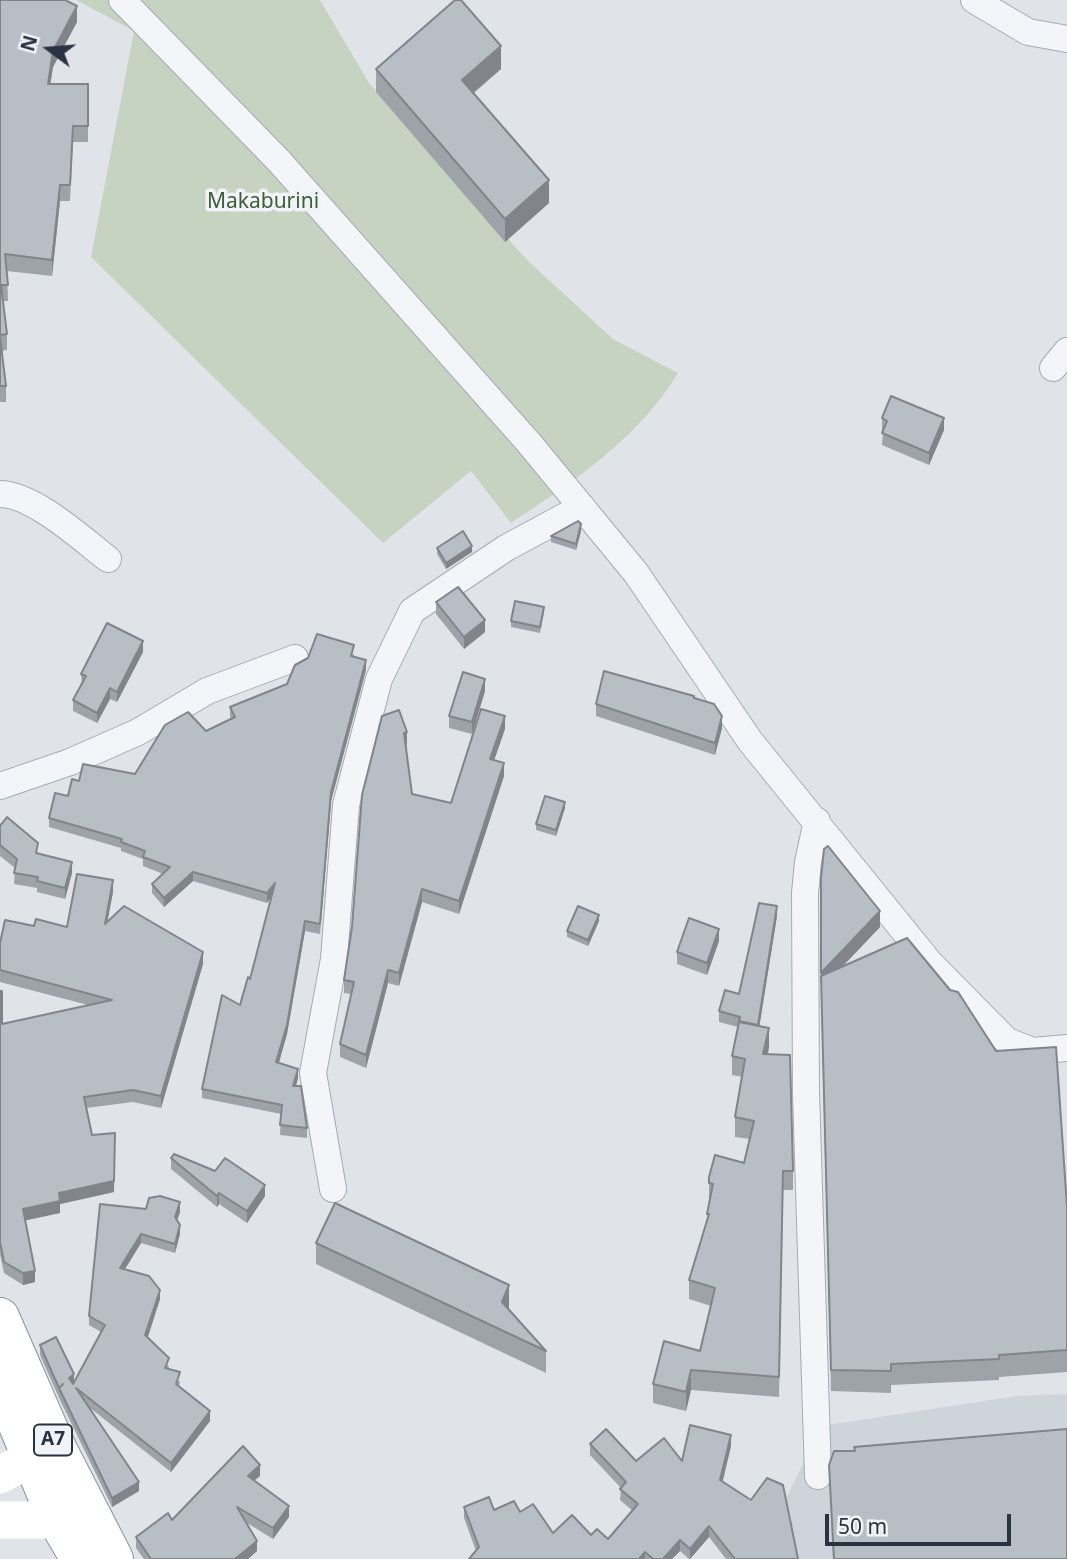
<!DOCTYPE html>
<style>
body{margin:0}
#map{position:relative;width:1067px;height:1559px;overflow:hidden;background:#e0e4e9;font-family:"Noto Sans",sans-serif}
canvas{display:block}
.north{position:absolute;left:14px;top:14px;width:70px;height:70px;-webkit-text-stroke:5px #f0f3f7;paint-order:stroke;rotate:286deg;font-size:19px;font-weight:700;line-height:28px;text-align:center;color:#293341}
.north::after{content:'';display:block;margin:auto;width:24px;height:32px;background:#293341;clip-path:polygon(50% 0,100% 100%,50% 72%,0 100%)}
.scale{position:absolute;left:825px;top:1514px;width:186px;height:32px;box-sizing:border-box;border:4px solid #293341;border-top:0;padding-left:9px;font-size:21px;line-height:24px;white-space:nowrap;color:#293341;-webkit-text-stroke:5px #f0f3f7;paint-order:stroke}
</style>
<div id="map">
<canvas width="1067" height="1559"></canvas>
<div class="north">N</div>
<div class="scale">50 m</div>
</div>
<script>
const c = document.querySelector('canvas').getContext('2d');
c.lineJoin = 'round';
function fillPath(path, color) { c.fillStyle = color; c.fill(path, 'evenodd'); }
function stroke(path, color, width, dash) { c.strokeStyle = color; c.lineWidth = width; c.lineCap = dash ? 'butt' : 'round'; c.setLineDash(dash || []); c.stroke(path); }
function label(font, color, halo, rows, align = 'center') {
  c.font = font + ' "Noto Sans",sans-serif'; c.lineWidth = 7; c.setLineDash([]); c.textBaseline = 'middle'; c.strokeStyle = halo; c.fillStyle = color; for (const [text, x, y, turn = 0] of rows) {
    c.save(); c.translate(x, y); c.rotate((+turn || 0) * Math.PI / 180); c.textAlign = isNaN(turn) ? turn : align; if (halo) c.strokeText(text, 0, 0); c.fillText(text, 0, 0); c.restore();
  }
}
const built = new Path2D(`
 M1067,1394V1559H757L821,1426L1017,1396Z`);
const green = new Path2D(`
 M76,0H320L369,83L527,260L613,339L678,373C639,438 573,482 511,523L471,471L383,543L91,257L134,31Z`);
const street = new Path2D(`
 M122,0L279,161L529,443L636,573L750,741L930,963L1007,1041L1033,1051L1067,1048
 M974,0L1028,32L1067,39
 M1053,368L1067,351
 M0,494C33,494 82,539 108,559
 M0,786L70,762L138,732L207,691L295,658
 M817,821L808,862L805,893L806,1093L818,1476
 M333,1189L313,1073L334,959L346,805L379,679L412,611L506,548L582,507`);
const secondary = new Path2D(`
 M0,1475L30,1459L58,1450
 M0,1520H57L85,1509`);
const highway = new Path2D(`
 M0,1317L58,1450L114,1559
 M0,1382L57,1520L80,1559`);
const wall = new Path2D(`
 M0,0L77,22L53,67L50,84H88V142H73L70,201H60L52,276L7,271L8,301H3L7,334V350L2,351L6,386V402H0Z
 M376,69H501L474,93L549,203L505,242L376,92Z
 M882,418L944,430L929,465L882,445L883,431L882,430Z
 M581,531L576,550L551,542V536Z
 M437,548L472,552L446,569L437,554Z
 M436,602L485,632L464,649L436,614Z
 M544,613L540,633L511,627V621Z
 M143,652L117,702L110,699L97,723L73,711V700L82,685L81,674Z
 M354,654V657L366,670L331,801L320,934L305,931L287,1034L279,1063L298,1078L296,1086L307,1128V1138L280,1135L281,1114L202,1098V1089L240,1005L250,979L271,897L267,903L193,881L164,907L152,893V884L163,874L143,866V859L121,851V848L49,827V818L79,781L135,774L206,731L231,719L230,716V707L287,684Z
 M485,691L472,734L449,728V716Z
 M694,698L722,728L715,755L596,716V704Z
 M382,716L407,745H406L412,794L451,803L505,729L494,760L504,776L459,914L422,902L399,986L388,983L366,1068L340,1057V1044L351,994L344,993V980Z
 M565,808L556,836L536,830V824Z
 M0,826L38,853L72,873L65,899L37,892V888L14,884L15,868L0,856Z
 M821,878L880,927L842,967L1067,1206V1372L999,1377V1380L891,1385V1393L831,1391L821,997Z
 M113,892L107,922L203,964L161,1108L133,1102L86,1108L92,1135L114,1192L60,1204V1213L25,1220L35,1282L23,1285L4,1273L0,1254V991L2,1024L88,1005L0,982V943L34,926L67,927Z
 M777,916L759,1026L769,1047L768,1054L793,1171V1190H783L779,1397L691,1390L686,1411L653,1403V1384L700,1351L711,1306L689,1299V1280L707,1222V1214L709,1202V1177L744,1163L750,1139L735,1137V1117L742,1077L732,1075V1056L738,1027L719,1022V1011L739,994Z
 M599,921L588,946L567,937V931Z
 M719,941L707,975L677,964V952Z
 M171,1158L265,1196L247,1223L219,1204L217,1207L171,1169Z
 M146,1209L180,1212L177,1220L180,1234L175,1253L141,1243L125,1269L160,1299L148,1337L169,1367L168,1369L180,1382L179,1386L210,1421L171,1472L90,1408L139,1491L112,1507L59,1398L40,1355V1345L74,1382L101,1332L89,1325V1316Z
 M316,1243L509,1307L508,1309L546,1351V1373L316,1264Z
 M590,1444L636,1461H682L731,1446L723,1481L798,1559H726L709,1537L690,1559H689L680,1551L672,1559H469L476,1551L464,1518V1507L520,1512L553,1533L591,1535L608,1539L633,1511L620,1500L621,1488L590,1455Z
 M854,1451L1067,1559H833L829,1465Z
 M260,1476L254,1480L289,1517L273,1539L247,1523L257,1551L248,1559H144L136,1548V1537Z`);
const shadedWall = new Path2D(`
 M77,6V22L53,67L48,100V84L53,51Z
 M501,46V69L462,102V80Z
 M549,180V203L505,242V219Z
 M60,185V201L52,276V260Z
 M944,418V430L929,465V453Z
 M581,524V531L576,550V544Z
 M472,546V552L446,569V563Z
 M485,620V632L464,649V637Z
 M143,641V652L117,702V692Z
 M366,660V670L331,801L320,934L331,792Z
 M485,679V691L472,734V722Z
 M110,688V699L97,723V713Z
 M505,716V729L490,772V759Z
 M722,716V728L715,755V743Z
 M407,732V745L404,746V733Z
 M504,763V776L459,914V901Z
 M565,802V808L556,836V830Z
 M72,862V873L65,899V888Z
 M193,872V881L164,907V898Z
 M113,880V892L105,935V924Z
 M275,883V892L267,903V893Z
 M422,889V902L399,986V973Z
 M777,906V916L758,1035V1025Z
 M880,911V927L821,989V973Z
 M599,915V921L588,946V940Z
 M305,921V931L287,1034L276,1072V1062Z
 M719,929V941L707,975V963Z
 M203,952V964L161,1108V1096Z
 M388,970V983L366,1068V1055Z
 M769,1028V1047L763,1074V1054Z
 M298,1069V1078L293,1096V1086Z
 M115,1133L114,1192L60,1204V1213L23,1221V1209L59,1193Z
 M265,1185V1196L247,1223V1211Z
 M219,1193V1204L217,1207V1196Z
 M180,1202V1212L175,1226V1217Z
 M180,1225V1234L175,1253V1244Z
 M141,1234V1243L120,1277V1268Z
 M35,1271V1282L23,1285V1273Z
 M509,1285V1307L502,1323V1302Z
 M160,1290V1299L145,1345V1335Z
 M691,1370V1390L686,1411V1392Z
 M74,1374V1384L69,1388V1378Z
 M210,1411V1421L171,1472V1463Z
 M731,1435V1446L720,1491V1480Z
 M260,1465V1476L248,1486V1476Z
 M139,1482V1491L112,1507V1498Z
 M289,1506V1517L273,1539V1528Z
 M709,1526V1537L690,1559V1549Z
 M680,1540V1551L672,1559H663Z
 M257,1541V1551L248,1559H235Z
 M645,1552V1559H639Z`);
const building = new Path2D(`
 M0,0H65L77,6L53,51L48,84H88V126H73L70,185H60L52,260L5,254L8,285H1L7,334L0,335Z
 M455,0H461L501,46L462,80L549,180L505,219L376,69Z
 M0,337L6,386H0Z
 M891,396L944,418L929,453L882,433L887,421L882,418Z
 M578,521L581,524L576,544L551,536Z
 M463,531L472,546L446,563L437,548Z
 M458,587L485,620L464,637L436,602Z
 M515,601L544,607L540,627L511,621Z
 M107,623L143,641L117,692L110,688L97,713L73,700L86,676L81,674Z
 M317,634L354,645L351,656L366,660L331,792L320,924L305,921L287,1025L276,1062L298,1069L293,1086H301L307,1128L280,1125L282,1105L202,1089L222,995L240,1005L248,977L250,979L275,883L267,893L193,872L164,898L152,884L170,867L143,857L145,851L121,842L122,839L49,818L55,793L68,796L72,779L79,781L83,764L135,774L165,725L188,712L206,731L235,717L230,707L287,684L295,665L308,658Z
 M604,671L694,696V698L714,704L722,716L715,743L596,704Z
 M463,672L485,679L472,722L449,716Z
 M481,709L505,716L490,759L504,763L459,901L422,889L399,973L388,970L366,1055L340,1044L354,982L344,980L352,927L362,795L382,716L399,710L407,732L404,733L412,794L451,803Z
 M545,796L565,802L556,830L536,824Z
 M7,817L38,843L36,853L72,862L65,888L37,881L38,877L14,873L17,859L0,845V826Z
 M828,846L880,911L821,973V878L824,849Z
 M77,874L113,880L105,924L124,906L203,952L161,1096L133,1090L84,1097L92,1135L115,1133L114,1181L59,1193L60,1201L23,1209L35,1271L23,1273L4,1262L0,1242V991H2V1024L112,1000L0,970V943L5,920L34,926L36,919L67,927Z
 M759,903L777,906L758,1025L739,1021L740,1017L719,1011L725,990L739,994Z
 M578,906L599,915L588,940L567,931Z
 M689,918L719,929L707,963L677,952Z
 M907,938L950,990L958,992L996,1051L1056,1047L1067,1206V1350L999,1355V1359L891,1364V1371L831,1370L821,976Z
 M739,1022L769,1028L763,1054L790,1055L793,1171H783L779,1377L691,1370L686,1392L653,1384L664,1341L700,1351L715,1288L689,1280L709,1214H707L713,1184L709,1183V1177L715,1155L744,1163L754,1121L735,1117L745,1059L732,1056Z
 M174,1154L215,1171L225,1158L265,1185L247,1211L219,1193L217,1196L171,1158Z
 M160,1196L180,1202L175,1217L180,1225L175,1244L141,1234L120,1268L149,1276L160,1290L145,1335L169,1358L165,1368L180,1372L176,1384L210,1411L171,1463L76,1388L139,1482L112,1498L59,1388L63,1384L59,1388L40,1345L56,1337L74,1374L69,1378L73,1384L105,1325L89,1316L100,1204L146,1209L149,1198Z
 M335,1203L509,1285L502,1302L546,1351L316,1243Z
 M690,1425L731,1435L720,1480L751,1500L767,1478L783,1485L798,1559H735L709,1526L690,1549L680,1540L663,1559H653L645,1552L639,1559H469L479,1547L464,1507L489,1497L494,1510L514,1501L520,1512L533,1504L553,1533L572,1515L591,1535L597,1529L608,1539L638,1504L620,1489L626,1482L590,1444L606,1429L636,1461L664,1438L682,1461Z
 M1067,1429V1559H834L829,1465L834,1451H855L854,1447Z
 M243,1446L260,1465L248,1476L289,1506L273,1528L237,1507L257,1541L235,1559H151L136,1537L168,1513L172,1520Z`);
const shields = [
 [53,1440,38]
];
const shieldNames = [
 ["A7",53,1440]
];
const parkNames = [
 ["Makaburini",263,202]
];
fillPath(built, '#ced4db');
fillPath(green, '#c7d3c1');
stroke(street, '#a5abb3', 28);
stroke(highway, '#8893a0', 40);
stroke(street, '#f3f5f8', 26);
stroke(secondary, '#fff', 37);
stroke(highway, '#fff', 38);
fillPath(wall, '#9ea3aa');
fillPath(shadedWall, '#81858b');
fillPath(building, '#b8bec6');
stroke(building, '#81858b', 2);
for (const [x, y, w] of shields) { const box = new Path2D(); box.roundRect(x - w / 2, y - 15.5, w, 31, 5); c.fillStyle = '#f0f3f7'; c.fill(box); stroke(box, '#293341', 2); }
label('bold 19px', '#293341', null, shieldNames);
label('21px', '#3f5d36', '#f0f3f7', parkNames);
</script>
